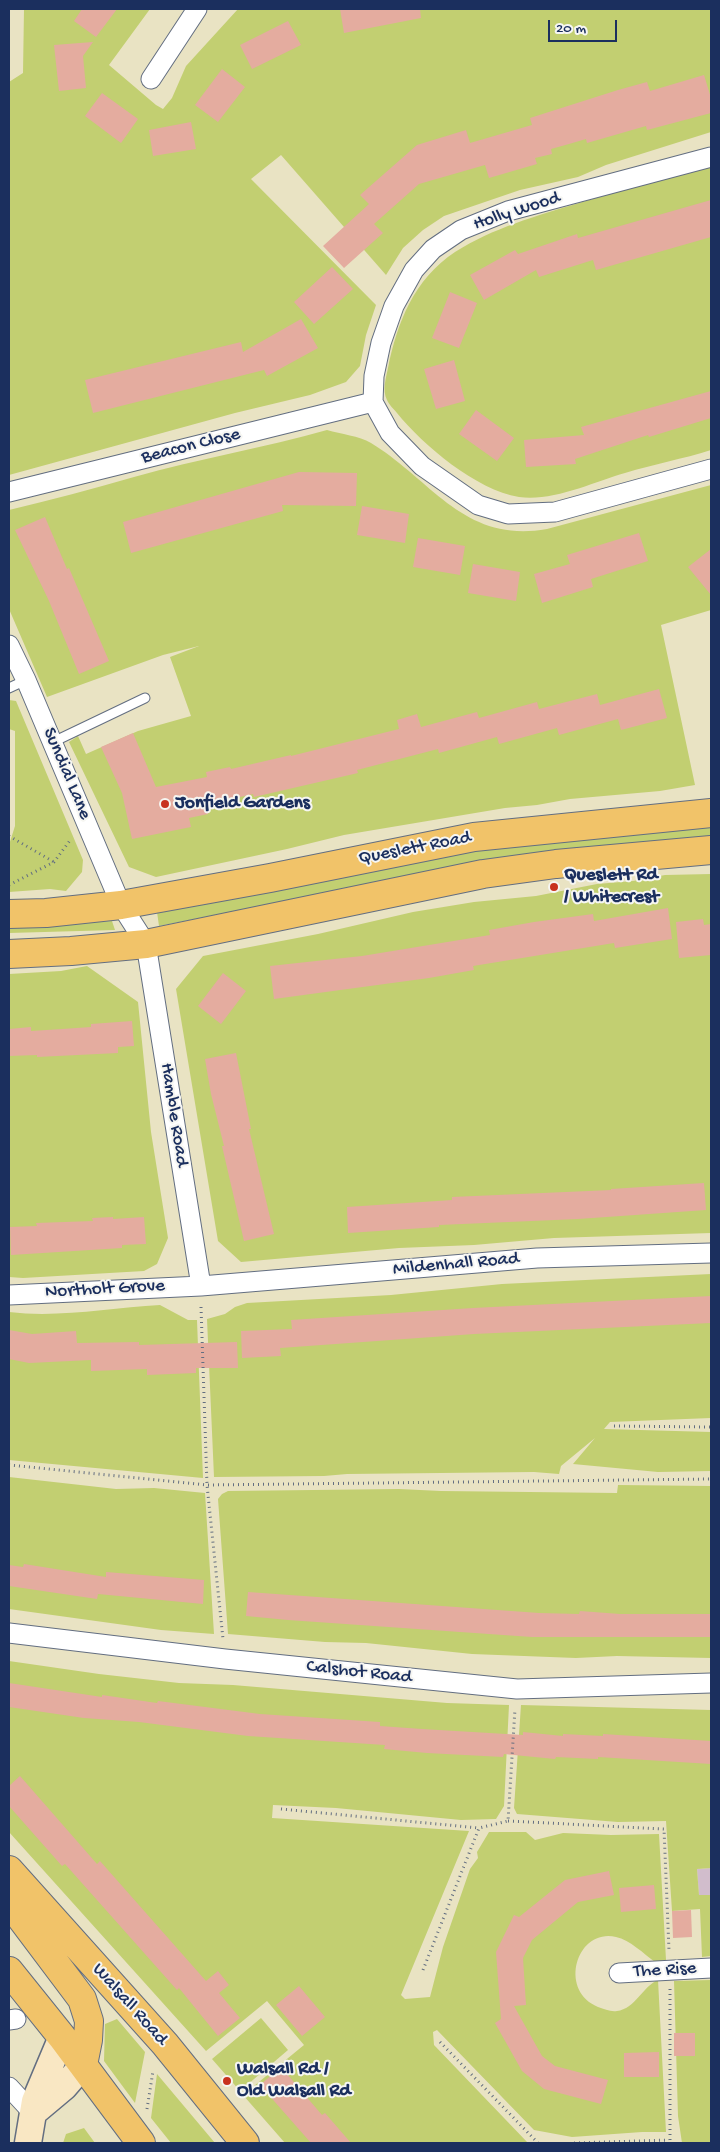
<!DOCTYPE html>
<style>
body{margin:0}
#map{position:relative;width:720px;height:2152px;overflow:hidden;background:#e9e3c3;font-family:"Gochi Hand",sans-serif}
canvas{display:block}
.frame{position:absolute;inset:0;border:10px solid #1b2f5e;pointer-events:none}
.scale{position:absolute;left:548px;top:20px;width:69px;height:22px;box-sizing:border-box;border:2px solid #1b2f5e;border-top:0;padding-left:6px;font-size:15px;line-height:18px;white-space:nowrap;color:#1b2f5e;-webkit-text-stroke:4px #f6f6f2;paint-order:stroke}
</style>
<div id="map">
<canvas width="720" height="2152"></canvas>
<div class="frame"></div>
<div class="scale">20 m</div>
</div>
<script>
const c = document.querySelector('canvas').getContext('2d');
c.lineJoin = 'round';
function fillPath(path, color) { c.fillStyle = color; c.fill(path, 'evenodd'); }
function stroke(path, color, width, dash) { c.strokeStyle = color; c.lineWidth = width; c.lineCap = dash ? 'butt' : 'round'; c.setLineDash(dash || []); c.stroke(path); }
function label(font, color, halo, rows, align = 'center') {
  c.font = font + ' "Gochi Hand",sans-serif'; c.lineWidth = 4; c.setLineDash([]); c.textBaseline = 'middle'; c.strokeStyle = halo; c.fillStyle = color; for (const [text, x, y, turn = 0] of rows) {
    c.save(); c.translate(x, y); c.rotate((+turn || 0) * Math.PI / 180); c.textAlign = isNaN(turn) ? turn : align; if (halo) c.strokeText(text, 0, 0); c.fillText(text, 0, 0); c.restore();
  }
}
const industrial = new Path2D(`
 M711,1868V1895L699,1896L697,1869Z`);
const green = new Path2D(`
 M24,9H150L109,65L156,105L163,109L172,98L186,66L238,9H711V132L606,165L578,177L520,190L444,216L423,230L403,248L386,275L281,155L251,179L376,305L366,335L360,366L346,382L310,395L235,413L9,475V82L23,73Z
 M711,165V450C683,459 654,464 625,473C594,482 552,502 519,497C476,490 423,445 397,413C394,409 389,405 387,400C382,390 386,378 388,368C397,323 414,279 455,252C493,228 536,216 579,203C623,190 667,177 711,165Z
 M327,430C341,434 359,436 371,443C432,480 464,544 547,529L711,485V610L661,625L695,785L660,791L570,799L537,805L505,808L344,835L287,849L156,877L129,867L69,742L78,736L86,754L138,731L191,716L170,657L199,646L163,655L47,697L9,609V510C51,500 93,489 134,477C198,459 263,448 327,430Z
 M9,700L16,701L83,860L82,872L66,891L50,889L9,892V845L15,826V731L9,729Z
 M711,827V838L494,860L159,926L157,912L468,852L608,835Z
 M711,874V1233L554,1238L474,1245L399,1248L241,1262L218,1241L176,989L203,956L318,934L413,912L474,902L536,896L597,884L633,881L665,875Z
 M112,921L115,930L9,933V927Z
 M87,966L138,1002L151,1132L168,1238L157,1264L144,1271L23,1278L9,1277V974L61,971Z
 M711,1274V1418L610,1422L604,1429L711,1432V1471L658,1472L573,1464L595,1438L561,1466L559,1474L534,1472L347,1474L324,1476L214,1477L207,1319L225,1314L235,1307L247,1303L391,1295L502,1284Z
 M160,1305L188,1320H197L203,1478L9,1460V1312C58,1318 110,1308 160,1305Z
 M9,1477L116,1489L154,1488L205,1493L214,1634L161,1630L9,1609Z
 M618,1485L711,1486V1658L617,1656L576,1658L472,1654L366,1643L325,1642L228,1634L218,1499L222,1494L228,1491L399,1489L441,1491L617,1493Z
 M9,1661L99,1674L179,1683L233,1685L447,1703L509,1705L504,1806L496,1819L461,1820L336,1808L273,1805L272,1818L469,1831L401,1995L405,1999L430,1997L443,1947L470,1869L478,1858L477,1852L489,1832H526L535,1840L563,1833L611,1835L659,1834L666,1960L655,1962C644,1954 630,1940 616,1937C576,1928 558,1991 598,2007C605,2009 610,2012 617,2011C635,2009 643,1986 658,1980L666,2132H642L572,2137L534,2130L437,2030L433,2032L434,2045L528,2143H285L243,2095L304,2045L267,2001L206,2051L9,1832Z
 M521,1705L711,1710V1868L697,1869L699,1895H711V1956L702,1957L700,1909L672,1911L666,1821L618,1822L517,1814L514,1808Z
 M711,1980V2143H682L678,2116L674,1981Z
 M261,2018L288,2050L240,2091L212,2059Z
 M117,2019L145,2052L135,2103L104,2061L105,2024Z
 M157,2074L215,2143H171L151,2118Z
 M84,2128L95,2143H63L66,2134Z`);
const building = new Path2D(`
 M82,9H117L96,37L74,21Z
 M340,9H420L421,18L344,33Z
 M288,21L301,45L252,69L240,45Z
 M93,42L83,56L86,88L59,91L54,45Z
 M222,69L245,87L218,122L195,105Z
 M704,75L711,98V113L647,130L646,126L587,143L586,139L569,144L551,149L552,154L535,158L537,164L489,178L485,165L419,184L374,224L383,233L344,268L323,246L369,204L360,195L417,145L466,130L470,143L532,125L530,118L618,90L647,82L650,91Z
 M102,93L138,119L121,143L85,116Z
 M191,122L196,149L153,156L149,130Z
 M711,200V237L596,270L593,260L539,277L536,270L484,300L470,275L515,250L518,254L577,234L578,238Z
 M332,267L353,289L314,324L294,302Z
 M450,292L477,303L459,348L432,338Z
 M301,319L318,348L267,376L264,370L93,413L85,380L241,342L243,352Z
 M454,360L465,401L436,409L424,369Z
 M711,391V418L649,437L648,435L575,459L576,464L526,467L524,440L584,435L581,427Z
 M476,410L514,438L497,461L459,434Z
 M299,472L357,473L356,506L282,505L283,511L131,553L123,522Z
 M362,506L409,514L405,543L357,535Z
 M45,517L67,569L69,568L109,661L79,674L49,601L15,530Z
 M639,533L648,561L591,579L593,587L542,603L534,574L570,564L567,555Z
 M418,538L465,546L460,575L413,567Z
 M711,549V595L688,567Z
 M473,564L520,572L516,601L468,593Z
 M659,689L667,718L621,730L618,719L559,735L557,728L499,744L497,737L439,753L438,749L357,770L358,773L254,797L253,794L206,805L208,814L189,818L191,827L132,839L122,793L101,747L133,733L156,787L207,777L206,772L230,767L231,769L291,755V756L399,729L397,720L417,714L421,727L477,712L479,718L537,702L539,709L597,694L600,705Z
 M668,908L672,939L615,948L614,943L473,966L474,970L429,978L274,999L270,966L362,956L490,935L489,930L534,922L593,914L594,921Z
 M703,919L704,925L711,924V955L679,958L676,922Z
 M223,973L246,991L221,1024L198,1006Z
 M132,1021L134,1046L118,1047V1053L37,1057V1055L9,1056V1029L31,1027V1031L62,1029L91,1027V1024Z
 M236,1053L251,1129H249L274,1234L244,1241L222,1146H224L211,1094L205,1059Z
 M704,1183L706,1210L578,1219L439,1225V1227L348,1233L347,1207L452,1200V1197L611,1190V1189Z
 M113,1217V1219L144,1217L146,1244L122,1245V1248L11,1255L10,1227L37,1226L36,1223L93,1221L92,1218Z
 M711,1296V1323L474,1334L280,1348L281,1356L242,1358L241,1331L292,1329L291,1320L473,1308Z
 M9,1330L32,1334L76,1331L77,1343L139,1342V1345L237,1342L238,1368H196V1373L147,1375V1369L91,1371V1360L29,1363L9,1359Z
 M24,1564L106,1577V1572L204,1580L203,1604L98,1594L97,1599L9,1586V1565L23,1567Z
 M248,1592L539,1613L579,1614L580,1611L620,1614H711V1637H532L288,1620L246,1616Z
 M9,1683L102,1697V1695L157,1703L158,1701L260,1714L380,1722V1726L422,1729L523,1735V1732L563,1736V1734L603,1736V1734L711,1741V1764L598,1757V1759L556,1757L555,1759L504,1754L503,1757L427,1753L384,1749L385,1745L248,1736L139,1722L84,1718L9,1707Z
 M20,1776L97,1864L100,1861L206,1981L218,1971L229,1985L219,1993L240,2018L218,2036L179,1988L177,1990L65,1864L62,1866L9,1806V1786Z
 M609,1871L614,1895L578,1902L532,1940L523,1958L526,2005L514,2006L542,2056L555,2066L608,2080L601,2104L544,2089L522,2071L495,2023L501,2019L496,1952L514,1915L519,1917L565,1880Z
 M654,1885L656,1909L621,1912L619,1888Z
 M691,1910L692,1937L673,1938L672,1911Z
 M299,1986L325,2017L302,2036L276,2005Z
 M674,2033H695V2056H674Z
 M659,2052V2077H624V2053Z
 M281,2067L322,2115L325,2113L351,2143H311L260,2085Z`);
const path = new Path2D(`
 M9,836L54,862
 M9,885L54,862L71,839
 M201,1307L207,1485L223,1639
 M614,1426L711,1427
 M9,1465L207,1485L711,1479
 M281,1809L479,1828
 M508,1821L664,1829L669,1950
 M423,1970L479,1828L508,1821L515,1709
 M670,1989V2143
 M440,2042L538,2143
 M147,2109L153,2071
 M574,2143L669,2140`);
const service = new Path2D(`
 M9,688L26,680
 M53,742L145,698`);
const minor = new Path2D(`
 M151,79L197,9
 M711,157L508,211L461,230L433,249L414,270L394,306L381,343L374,376L373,402L390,433L422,466L478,505L508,514L555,512L711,469
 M9,492L373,402
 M9,645L26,680L121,905L146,944L201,1286
 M9,1295L201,1286L537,1258L711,1253
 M9,1633L225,1659L517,1689L711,1683
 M619,1973L711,1968
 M9,2020L16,2019
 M9,2087L33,2113`);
const secondary = new Path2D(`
 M33,2113L64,2087L83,2065
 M28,2143L35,2101L62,2037`);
const trunk = new Path2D(`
 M9,914L46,913L121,905L270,878L474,837L711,813
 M9,954L71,951L146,944L483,874L556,864L711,850
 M9,1870L165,2044L245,2143
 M9,1902L82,1999L89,2021L88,2040L83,2065
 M9,1971L62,2037L141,2143`);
const markers = [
 [165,804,5,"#c8321e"],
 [554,887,5,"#c8321e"],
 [227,2081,5,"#c8321e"]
];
const streetNames = [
 ["Holly Wood",517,212,-18],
 ["Beacon Close",191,447,-14],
 ["Sundial Lane",66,774,67],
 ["Queslett Road",415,849,-11],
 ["Hamble Road",173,1115,81],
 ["Mildenhall Road",456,1265,-5],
 ["Northolt Grove",105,1290,-3],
 ["Calshot Road",359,1673,6],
 ["The Rise",665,1971,-3],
 ["Walsall Road",129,2005,48]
];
const poiNames = [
 ["Jonfield Gardens",175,804],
 ["Queslett Rd",564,876],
 ["/ Whitecrest",564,898],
 ["Walsall Rd /",237,2070],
 ["Old Walsall Rd",237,2092]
];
fillPath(industrial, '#d1bdcc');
fillPath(green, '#c2cf71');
fillPath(building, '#e4ac9f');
stroke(service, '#636e81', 11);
stroke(minor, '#636e81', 21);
stroke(secondary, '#636e81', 29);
stroke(trunk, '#636e81', 30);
stroke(path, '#636e81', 3, [1, 4]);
stroke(service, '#fff', 9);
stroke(minor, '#fff', 19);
stroke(secondary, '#f9e7c3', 26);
stroke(trunk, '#f1c369', 28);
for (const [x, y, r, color] of markers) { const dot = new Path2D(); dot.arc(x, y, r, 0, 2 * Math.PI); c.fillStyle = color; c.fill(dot); stroke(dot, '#f6f6f2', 2); }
label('19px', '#1b2f5e', '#f6f6f2', streetNames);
label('bold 19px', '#1b2f5e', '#f6f6f2', poiNames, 'left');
</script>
